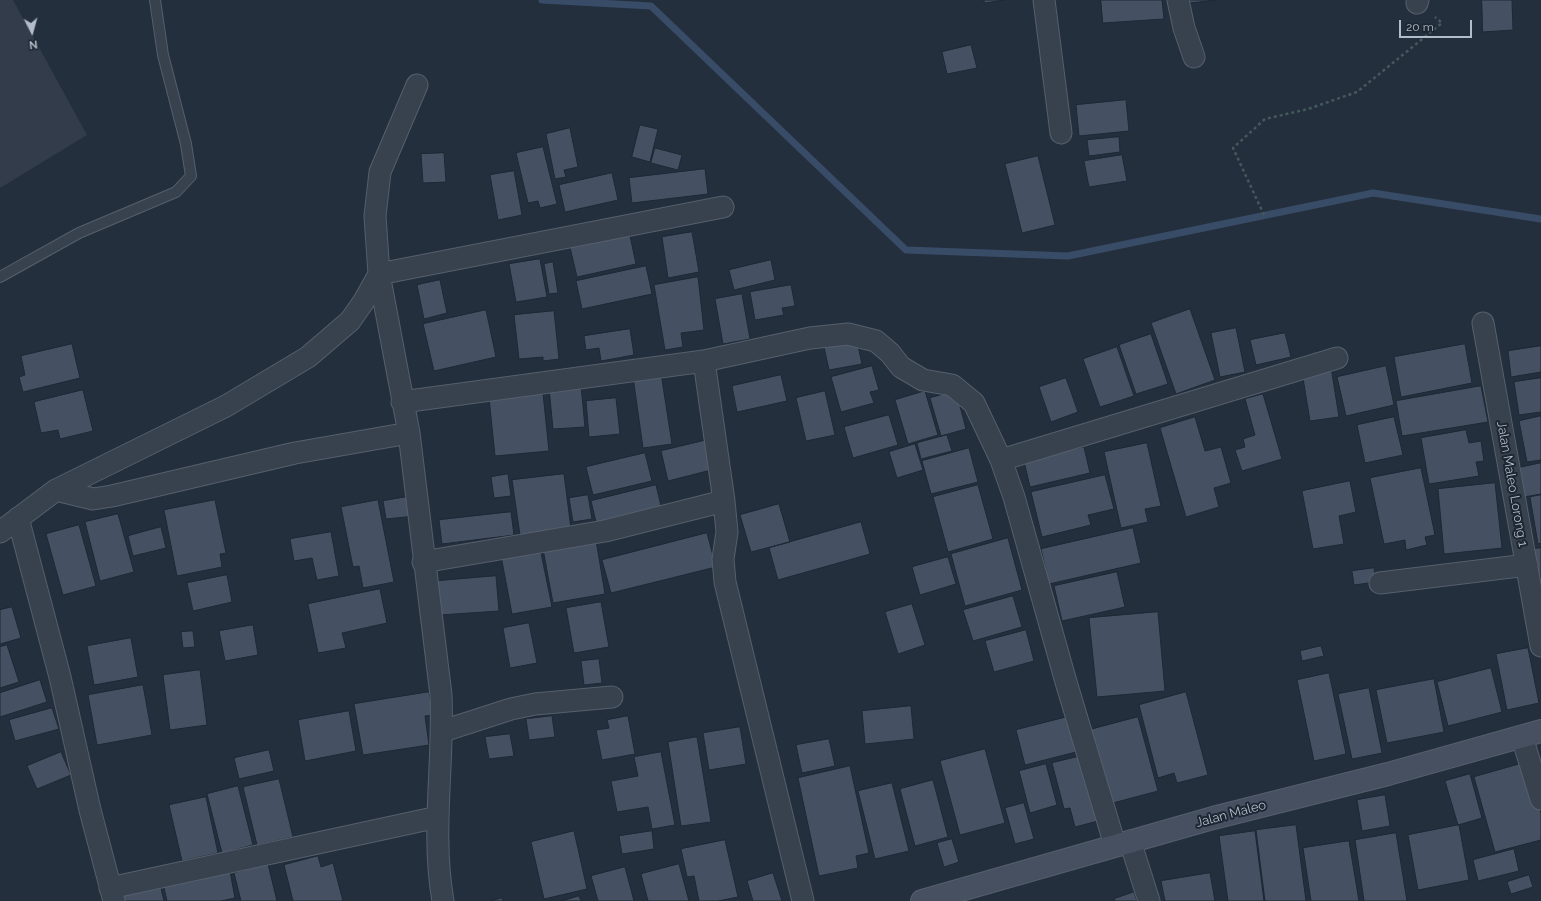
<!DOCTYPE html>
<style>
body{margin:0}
#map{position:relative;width:1541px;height:901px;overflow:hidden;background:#242f3e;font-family:Raleway,sans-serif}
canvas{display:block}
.north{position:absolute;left:12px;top:12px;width:40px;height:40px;-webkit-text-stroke:3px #1d2633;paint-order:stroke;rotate:174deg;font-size:11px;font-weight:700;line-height:16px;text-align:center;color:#b4bcc9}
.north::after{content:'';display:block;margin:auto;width:14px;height:18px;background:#b4bcc9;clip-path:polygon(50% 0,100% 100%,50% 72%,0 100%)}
.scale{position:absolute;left:1399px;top:20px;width:73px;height:18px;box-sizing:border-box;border:2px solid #b4bcc9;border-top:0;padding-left:5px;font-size:12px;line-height:14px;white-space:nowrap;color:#b4bcc9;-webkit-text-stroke:3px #1d2633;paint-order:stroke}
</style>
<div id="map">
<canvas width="1541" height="901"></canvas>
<div class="north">N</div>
<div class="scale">20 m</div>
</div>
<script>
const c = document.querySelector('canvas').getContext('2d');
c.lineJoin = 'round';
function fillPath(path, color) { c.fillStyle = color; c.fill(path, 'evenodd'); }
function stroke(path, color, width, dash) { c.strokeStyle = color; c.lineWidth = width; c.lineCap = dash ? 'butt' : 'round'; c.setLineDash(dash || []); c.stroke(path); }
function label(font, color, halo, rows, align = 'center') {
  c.font = font + ' Raleway,sans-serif'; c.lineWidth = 4; c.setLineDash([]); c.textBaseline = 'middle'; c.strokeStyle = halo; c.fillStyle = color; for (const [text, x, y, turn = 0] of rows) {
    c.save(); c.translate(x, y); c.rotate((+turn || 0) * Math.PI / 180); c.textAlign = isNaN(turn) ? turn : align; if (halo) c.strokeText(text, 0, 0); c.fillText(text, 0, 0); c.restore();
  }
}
const airport = new Path2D(`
 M0,0H13L87,135L0,188Z`);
const stream = new Path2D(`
 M542,0L651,6L906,250L1068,256L1373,193L1541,219`);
const building = new Path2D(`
 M984,0H1005L985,3Z
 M1101,0H1162L1164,19L1103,23Z
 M1190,0H1217L1190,3Z
 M1482,0H1512L1513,30L1483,32Z
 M971,45L977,68L947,74L942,52Z
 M1126,100L1129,131L1079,136L1076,105Z
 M640,125L658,129L650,162L632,157Z
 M570,128L578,167L564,170L566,177L555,179L546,134Z
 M1119,137L1120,152L1089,156L1087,140Z
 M543,147L557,204L540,208L538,201L528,203L516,153Z
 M655,148L682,155L678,170L651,163Z
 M444,153L446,182L423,183L421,154Z
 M1122,155L1127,181L1089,187L1084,161Z
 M1038,156L1055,225L1022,233L1005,164Z
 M705,169L708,194L632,203L629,178Z
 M514,171L522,215L498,220L490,175Z
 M612,173L618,200L565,212L559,185Z
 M629,231L636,264L577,277L569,243Z
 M692,232L699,272L668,278L662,237Z
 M540,259L547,297L516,302L509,264Z
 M771,260L775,280L734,290L729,270Z
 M553,262L558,293L549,294L544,264Z
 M646,266L652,294L582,309L576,281Z
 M698,277L704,330L681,333L683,347L665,350L654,285Z
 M440,280L447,313L424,319L417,285Z
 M791,285L795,306L782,308L784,315L755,320L750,292Z
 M742,294L750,339L723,344L715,299Z
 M1190,309L1215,380L1176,394L1151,323Z
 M486,310L496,357L434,371L423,324Z
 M554,311L559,359L543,361V357L519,359L514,315Z
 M1236,328L1245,372L1220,377L1211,333Z
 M630,329L634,355L601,361L599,348L586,350L584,336Z
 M1285,333L1291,357L1256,365L1250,340Z
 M1151,334L1168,384L1136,394L1119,345Z
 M857,341L862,364L829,370L824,347Z
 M72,344L80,378L23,392L19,377L25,375L21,356Z
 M1465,344L1472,383L1401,397L1394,357Z
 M1541,346V372L1511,377L1508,351Z
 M1117,347L1134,396L1100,407L1083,359Z
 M872,366L879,390L870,392L874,403L841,412L831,377Z
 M1386,366L1394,405L1346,416L1337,377Z
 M1331,367L1339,417L1310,421L1302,372Z
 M661,373L672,444L643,448L633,377Z
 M781,375L787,401L737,412L732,386Z
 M1066,378L1078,412L1051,422L1039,387Z
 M1541,378V412L1519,415L1514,382Z
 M581,385L585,427L553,429L549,388Z
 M1481,386L1488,422L1402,436L1396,401Z
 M83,390L93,431L60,439L58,430L41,433L34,402Z
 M825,391L835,435L806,441L796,398Z
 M925,391L938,435L908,444L895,400Z
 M956,391L966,429L941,436L930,398Z
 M543,393L549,451L495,456L489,398Z
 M1263,394L1282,459L1242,471L1235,450L1245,447L1243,439L1255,435L1245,399Z
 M616,398L620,434L589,437L586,401Z
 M889,415L898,445L853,458L844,427Z
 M1541,416V460L1527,462L1519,421Z
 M1195,417L1205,451L1221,447L1231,483L1214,488L1219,507L1186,517L1160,428Z
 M1394,417L1403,455L1365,463L1357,425Z
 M1466,430L1469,443L1481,441L1484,461L1476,462L1479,476L1429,484L1421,438Z
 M947,435L952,451L921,459L917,443Z
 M707,440L715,469L668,481L661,451Z
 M1147,443L1161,506L1145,509L1148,522L1121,528L1104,452Z
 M915,444L923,470L897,478L889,452Z
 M1084,447L1090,473L1030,487L1024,461Z
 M969,448L978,482L931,494L922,461Z
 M645,453L652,481L593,495L586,467Z
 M1541,463V494L1524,497L1518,468Z
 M1421,468L1435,535L1425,537L1427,545L1406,550L1405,540L1384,544L1370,478Z
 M508,474L511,496L494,498L491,477Z
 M564,474L571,529L520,535L512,480Z
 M1105,475L1114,509L1088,515L1091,525L1042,537L1031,492Z
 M1350,481L1356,512L1339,516L1344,544L1313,549L1302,491Z
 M1495,483L1502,548L1444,554L1438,489Z
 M656,485L662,510L597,526L591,501Z
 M978,485L993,539L948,552L933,497Z
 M588,495L592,519L573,522L569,498Z
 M1541,495V543L1538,544L1530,497Z
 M412,496L415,516L386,519L383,501Z
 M215,500L226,553L220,554L222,567L177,576L164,510Z
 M378,500L394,582L363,588L359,566L353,567L341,507Z
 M779,504L790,542L751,552L740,515Z
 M511,512L514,535L442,544L439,520Z
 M118,514L134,572L100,581L85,522Z
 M861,522L870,554L778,580L769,548Z
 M79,525L96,586L63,595L46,534Z
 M161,527L166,548L133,556L128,536Z
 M1133,528L1141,563L1049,584L1041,549Z
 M331,532L339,576L317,580L312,558L294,561L290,539Z
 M707,533L716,567L611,593L602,560Z
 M1008,538L1022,590L965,606L951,554Z
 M596,540L605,594L553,603L543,549Z
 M540,548L552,607L512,614L501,556Z
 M1541,548V598L1531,549Z
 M948,557L956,584L920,595L912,567Z
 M1374,568L1376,582L1354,585L1352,571Z
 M1117,572L1125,607L1062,621L1054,586Z
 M227,575L232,602L193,611L187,583Z
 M496,576L499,611L440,615L437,581Z
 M380,589L387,623L342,633L346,648L318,653L308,604Z
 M1013,596L1022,627L973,641L963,610Z
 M601,602L609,647L574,653L566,608Z
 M912,604L925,645L898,654L885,612Z
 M12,607L21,638L0,644V610Z
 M1158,612L1165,691L1097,697L1089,618Z
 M529,623L537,663L510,668L503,628Z
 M253,625L258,655L225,661L219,631Z
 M1026,630L1034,661L994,672L985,641Z
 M193,631L195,647L183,648L181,632Z
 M131,638L138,677L94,685L87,646Z
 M7,645L19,682L0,688V647Z
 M1321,646L1324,656L1302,661L1300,651Z
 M1528,648L1539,703L1507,710L1496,654Z
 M599,659L602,683L584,685L581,661Z
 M1491,668L1502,712L1448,726L1437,682Z
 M200,670L207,725L170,730L163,675Z
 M1329,673L1346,754L1314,761L1297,680Z
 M1434,679L1444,732L1387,743L1376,690Z
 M40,680L47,702L0,717V693Z
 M143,685L152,735L97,745L88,695Z
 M1369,688L1382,753L1352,759L1338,694Z
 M429,692L433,715L425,716L429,745L363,755L354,704Z
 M1186,692L1208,775L1177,783L1174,773L1158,778L1139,705Z
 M911,706L914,739L865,744L862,711Z
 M52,708L59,729L15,741L9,720Z
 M349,711L356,751L305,761L298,720Z
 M552,716L555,737L529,740L526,719Z
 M628,716L635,754L602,760L596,730L609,728L607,720Z
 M1067,717L1076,752L1025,765L1016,730Z
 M1138,717L1158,791L1109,804L1089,730Z
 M740,727L746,764L709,770L703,733Z
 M510,734L514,756L489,759L485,737Z
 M697,737L711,822L681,826L668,742Z
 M829,739L835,766L802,773L796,745Z
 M985,749L1005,823L960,835L940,761Z
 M269,750L274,771L239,779L234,758Z
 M61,752L71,775L37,789L27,766Z
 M661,752L675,825L652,829L648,807L617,812L611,781L638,776L634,757Z
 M1081,756L1098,821L1075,827L1070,808L1064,809L1052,763Z
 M1527,762L1541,813V840L1495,852L1474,777Z
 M1046,764L1057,805L1030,813L1019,771Z
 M850,766L869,853L856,856L858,868L819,876L798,778Z
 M1470,774L1482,818L1458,825L1445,781Z
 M279,779L293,837L257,845L243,787Z
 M933,780L948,837L915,846L900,789Z
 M892,783L909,851L875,859L858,791Z
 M238,786L253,845L222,853L207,794Z
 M1385,795L1390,826L1362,831L1357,800Z
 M206,797L218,853L182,861L169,805Z
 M1024,803L1034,839L1015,844L1005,808Z
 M1296,825L1306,901H1265L1256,830Z
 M1459,825L1469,880L1418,890L1408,835Z
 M574,831L587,889L544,899L531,842Z
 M652,831L654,849L622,854L619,836Z
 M1255,831L1264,901H1228L1219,836Z
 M1396,833L1407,901H1364L1355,840Z
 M952,839L959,862L944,867L937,843Z
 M725,840L738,897L718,901H699L694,876L687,877L681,849Z
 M1349,841L1359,901H1311L1303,848Z
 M1514,849L1519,871L1478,881L1473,860Z
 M318,856L321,867L333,863L343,901H293L284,865Z
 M268,864L277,901H241L234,873Z
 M679,864L689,901H648L641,874Z
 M229,866L235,898L221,901H167L162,879Z
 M625,867L634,901H598L591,876Z
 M773,873L782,901H753L747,881Z
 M1210,873L1215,901H1165L1161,881Z
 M1529,875L1533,887L1511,894L1507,882Z
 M159,880L164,901H122L119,889Z
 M1134,892L1137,901H1115L1114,899Z
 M579,896L581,901H562Z
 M502,898L503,901H491Z`);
const path = new Path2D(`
 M1264,215L1233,148L1265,119L1308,109L1357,92L1442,23L1435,17`);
const lane = new Path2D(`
 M0,277L79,233L176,192L191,176L186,144L163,55L155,0`);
const street = new Path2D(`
 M1044,0L1061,133
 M1178,0L1184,28L1194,57
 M1417,3L1418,0
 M417,85L380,172L375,216L379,274L409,433L441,695C444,763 431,833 443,901
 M1483,323L1541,646
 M704,361L724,501L727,532L723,559L725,582L803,901
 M402,402L704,361L810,338L848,334L876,341L890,353L901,367L923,380L952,385L974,403L1001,460L1014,497L1066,682L1115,845
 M1001,460L1337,358
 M56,490L93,499L112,496L295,453L409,433
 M18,518L60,677L90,810L114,901
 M0,532L56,490L226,406L308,357L350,321L364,301L379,274L723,207
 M423,562L605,531L724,501
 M1380,583L1527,565
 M443,731L511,709L535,704L612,697
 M1522,737L1541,799
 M1130,841L1149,901
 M110,888L438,817`);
const secondary = new Path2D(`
 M922,901L1213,818L1388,774L1541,731`);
const streetNames = [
 ["Jalan Maleo Lorong 1",1512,484,80],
 ["Jalan Maleo",1231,814,-15]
];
fillPath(airport, '#323c4b');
stroke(stream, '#394c67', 7);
fillPath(building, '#455162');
stroke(building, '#1f2835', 1);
stroke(lane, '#565f6c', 12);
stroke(street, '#565f6c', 23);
stroke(secondary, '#565f6c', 24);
stroke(path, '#44595c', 2.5, [3, 3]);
stroke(lane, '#38414e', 10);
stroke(street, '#38414e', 21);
stroke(secondary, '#465061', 22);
label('13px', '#b4bcc9', '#1d2633', streetNames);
</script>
